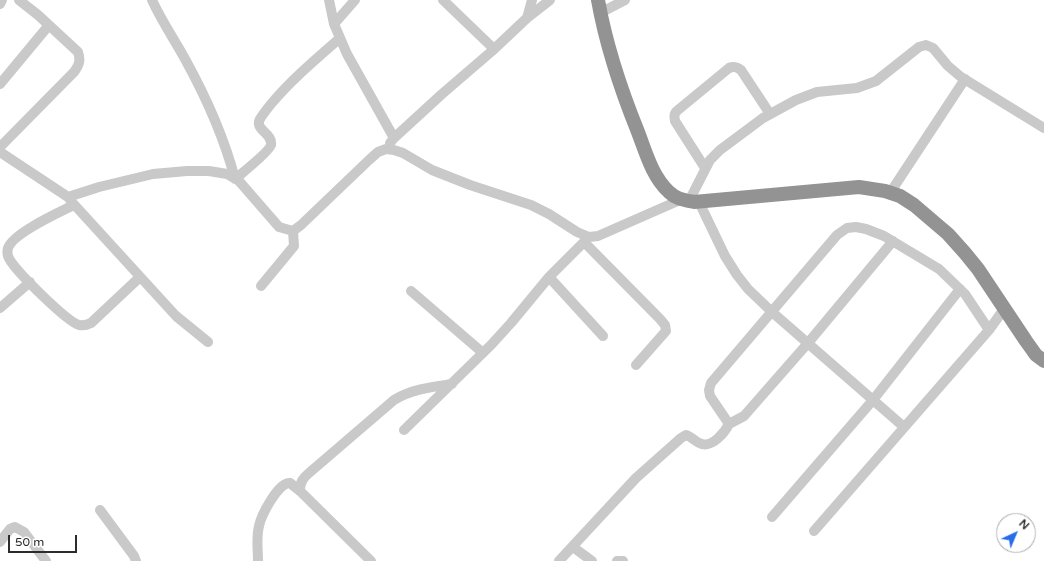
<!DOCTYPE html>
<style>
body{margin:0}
#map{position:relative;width:1044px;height:561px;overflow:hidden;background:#fff;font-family:"Varela Round",sans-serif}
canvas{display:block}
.north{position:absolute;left:996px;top:513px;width:40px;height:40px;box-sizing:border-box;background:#fff;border:1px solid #ababab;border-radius:50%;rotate:44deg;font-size:11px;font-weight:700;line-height:16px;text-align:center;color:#2c2c2c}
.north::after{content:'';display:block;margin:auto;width:14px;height:18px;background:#286ce9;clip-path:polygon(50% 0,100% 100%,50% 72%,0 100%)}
.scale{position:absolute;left:8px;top:535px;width:69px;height:18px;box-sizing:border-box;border:2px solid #2c2c2c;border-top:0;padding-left:5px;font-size:12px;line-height:14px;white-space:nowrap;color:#2c2c2c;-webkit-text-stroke:3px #fff;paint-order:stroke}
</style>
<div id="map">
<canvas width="1044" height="561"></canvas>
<div class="north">N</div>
<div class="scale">50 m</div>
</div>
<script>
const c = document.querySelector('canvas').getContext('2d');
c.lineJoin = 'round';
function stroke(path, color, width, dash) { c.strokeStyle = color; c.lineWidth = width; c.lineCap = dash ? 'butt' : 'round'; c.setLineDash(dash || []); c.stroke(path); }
const minor = new Path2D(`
 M152,0C161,20 174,39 185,59C206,97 224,137 235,179C242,173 269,152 271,145C273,133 254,130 260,119C263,114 267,109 271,104C291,80 316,59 340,38
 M329,0L334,24L347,54L394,138L390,143
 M443,0L494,49
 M0,4L2,0
 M600,13L625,0
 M527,18L532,0
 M334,24L355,0
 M0,84L49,25
 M394,138L442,94L492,51L527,18L550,0
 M0,147L74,72C79,65 81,61 78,52L38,15L19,0
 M0,152L68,197L99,187L153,174L187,171H209L227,174L239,181L279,227L293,231L301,225L369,160L378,152L386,149L394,150L403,153L432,170L470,185L531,205L549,214L577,232L589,237L598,236L680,200
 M705,168L675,121C674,116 674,113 678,110L729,68C734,66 737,67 741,70L770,114
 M890,193L965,79
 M70,200L176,316L208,342
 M689,201L710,160L720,150L763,118L796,100L817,92L857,88L876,81L919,47L926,45L933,48L948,66L961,77L1044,128
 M699,202L725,256L737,275L748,289L772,312L904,427
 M74,205C60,212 13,233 8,248C7,252 7,256 10,260C17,272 66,321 79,325C84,326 87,325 91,323L140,277
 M584,242L660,319L665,325L666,331L636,365
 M549,277L603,336
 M261,286L294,246L293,231
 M411,291L483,353
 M0,308L30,282
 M729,424L744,416L808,343L893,241
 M404,430L491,345L511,323L549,277L589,237
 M100,510L134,556L136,561
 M772,517L873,400L960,289
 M814,531L989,330L1004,309
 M0,542L10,529L15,527L24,532L46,561
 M573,547L592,561
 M258,561C258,549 256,538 259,526C261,516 278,482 290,483L300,491
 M371,561L300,491C300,482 303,478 309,473L394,400C412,389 432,387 452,384
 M559,561L636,478L681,438L686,435C692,437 697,443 702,444C713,447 725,432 729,424L710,396L709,390L711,383L837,235L847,228L856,227L866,229L884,236L939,269L965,294L989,330
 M617,561H623`);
const highway = new Path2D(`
 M598,0C606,45 621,90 638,132C646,153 652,176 669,192C676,199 684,200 694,202L859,187L885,191L900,196L914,205L948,234L965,253L978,269L1026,341L1036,355L1044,361`);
stroke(minor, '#c9c9c9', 10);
stroke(highway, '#939393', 14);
</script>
